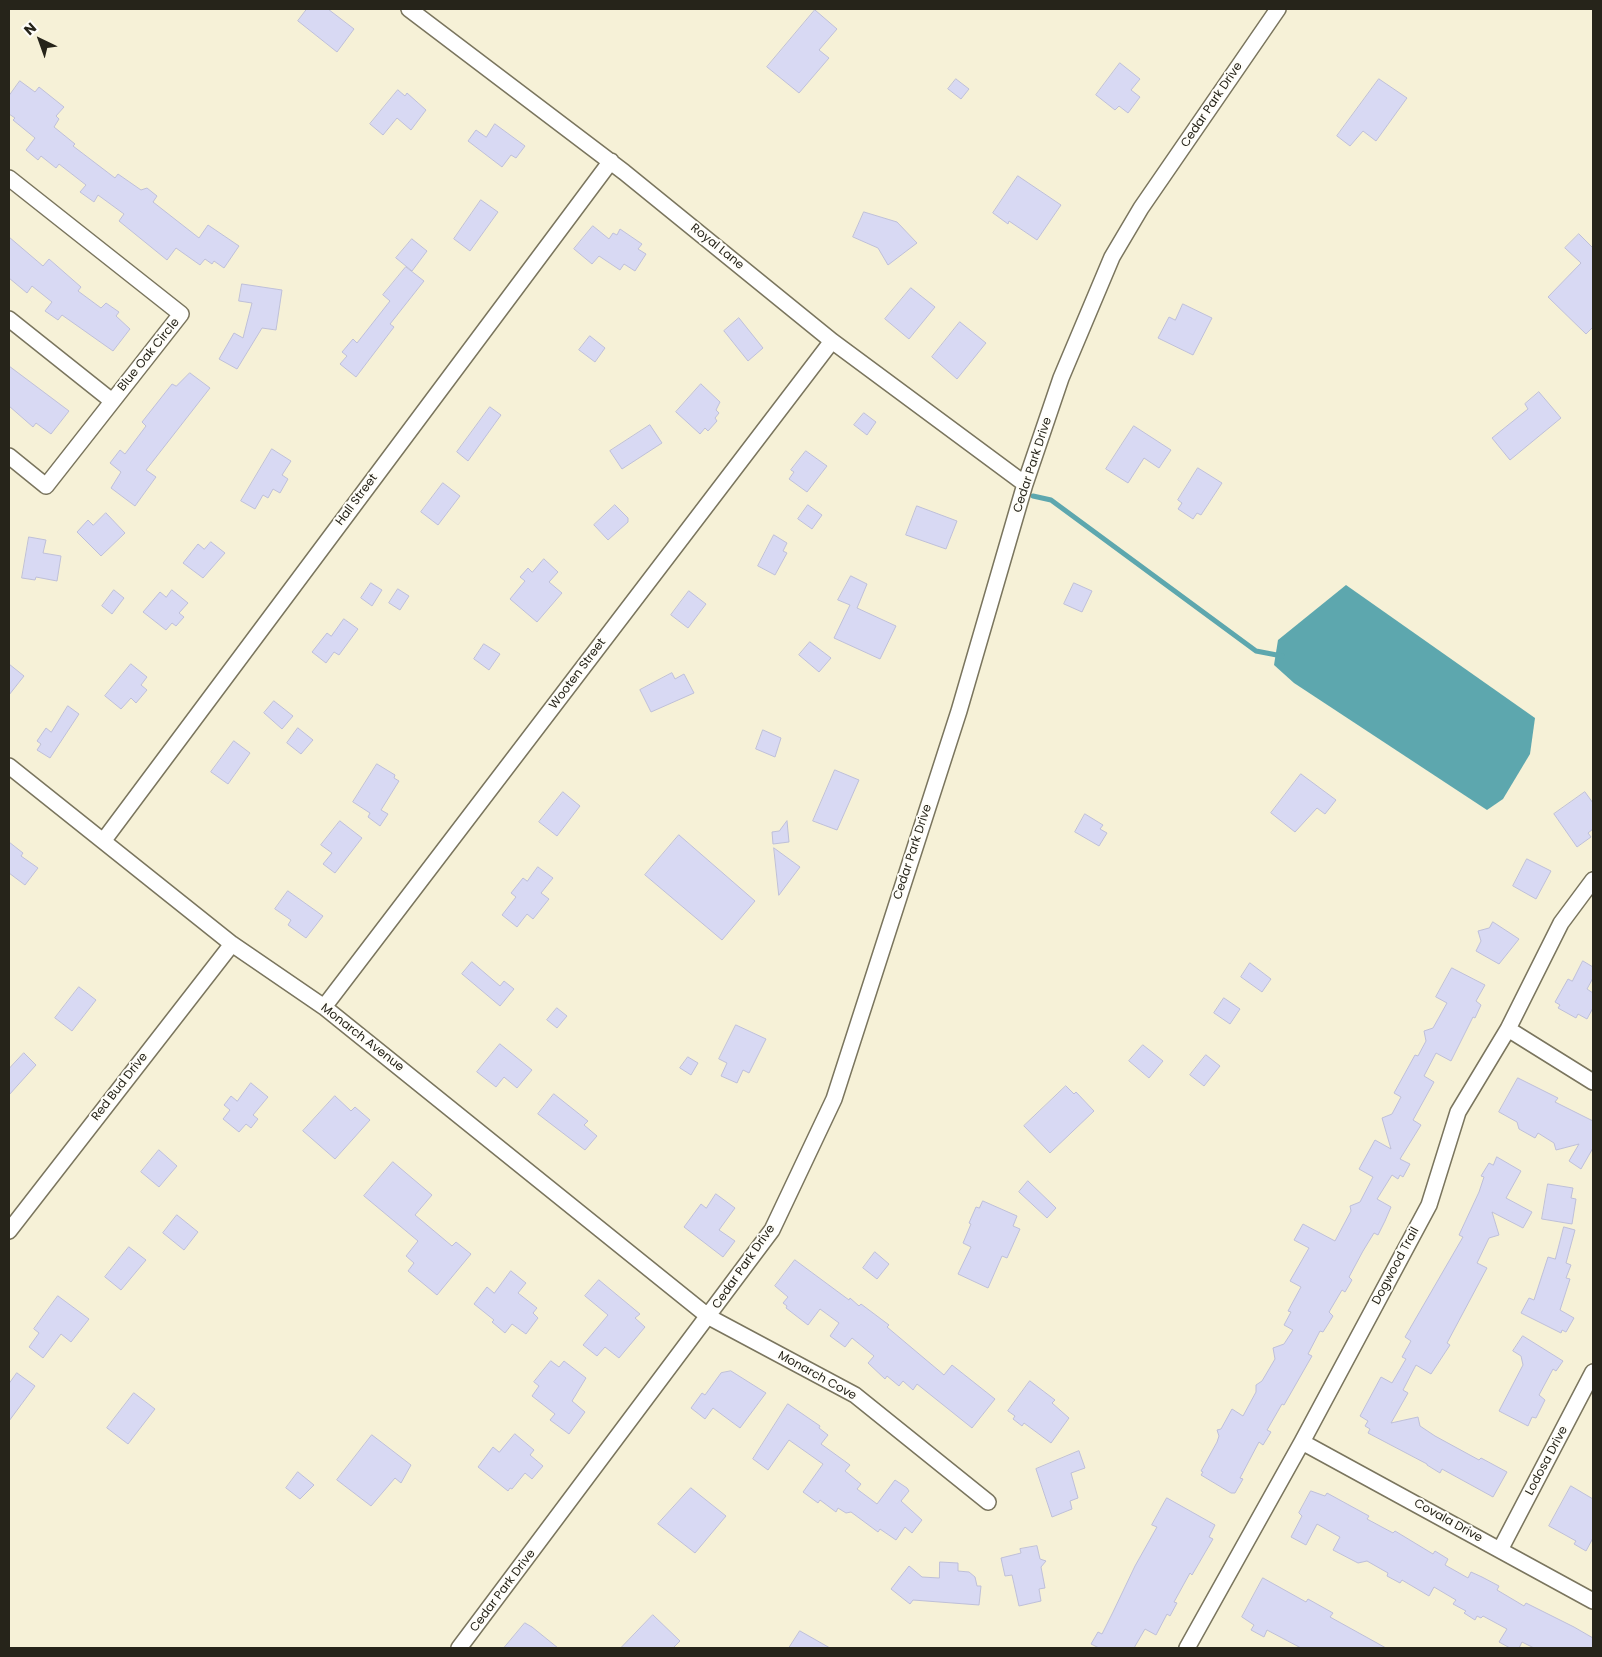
<!DOCTYPE html>
<style>
body{margin:0}
#map{position:relative;width:1602px;height:1657px;overflow:hidden;background:#f6f1d7;font-family:Poppins,sans-serif}
canvas{display:block}
.frame{position:absolute;inset:0;border:10px solid #26241a;pointer-events:none}
.north{position:absolute;left:15px;top:15px;width:50px;height:50px;-webkit-text-stroke:4px #fffef9;paint-order:stroke;rotate:318deg;font-size:14px;font-weight:700;line-height:20px;text-align:center;color:#26241a}
.north::after{content:'';display:block;margin:auto;width:18px;height:22px;background:#26241a;clip-path:polygon(50% 0,100% 100%,50% 72%,0 100%)}
</style>
<div id="map">
<canvas width="1602" height="1657"></canvas>
<div class="frame"></div>
<div class="north">N</div>
</div>
<script>
const c = document.querySelector('canvas').getContext('2d');
c.lineJoin = 'round';
function fillPath(path, color) { c.fillStyle = color; c.fill(path, 'evenodd'); }
function stroke(path, color, width, dash) { c.strokeStyle = color; c.lineWidth = width; c.lineCap = dash ? 'butt' : 'round'; c.setLineDash(dash || []); c.stroke(path); }
function label(font, color, halo, rows, align = 'center') {
  c.font = font + ' Poppins,sans-serif'; c.lineWidth = 4; c.setLineDash([]); c.textBaseline = 'middle'; c.strokeStyle = halo; c.fillStyle = color; for (const [text, x, y, turn = 0] of rows) {
    c.save(); c.translate(x, y); c.rotate((+turn || 0) * Math.PI / 180); c.textAlign = isNaN(turn) ? turn : align; if (halo) c.strokeText(text, 0, 0); c.fillText(text, 0, 0); c.restore();
  }
}
const water = new Path2D(`
 M1346,585L1535,718L1530,754L1503,799L1487,810L1294,683L1274,665L1278,640Z`);
const stream = new Path2D(`
 M1033,496L1051,500L1256,651L1282,656`);
const building = new Path2D(`
 M307,9H328L354,29L337,52L298,21Z
 M815,10L837,29L819,50L829,58L799,93L767,67Z
 M1120,63L1140,79L1131,90L1140,97L1128,113L1119,106L1115,110L1096,95Z
 M956,79L969,89L961,99L948,89Z
 M1379,79L1407,98L1376,141L1363,131L1350,146L1337,136Z
 M20,81L35,92L39,87L64,107L56,116L59,119L54,127L75,144L73,146L115,178L118,174L141,190L147,188L157,196L153,202L199,238L208,225L239,246L224,268L214,261L212,264L205,259L200,265L176,248L167,260L119,221L124,214L98,195L94,202L80,192L86,185L59,164L56,168L41,156L38,160L26,150L35,138L13,120L15,118L9,114V96Z
 M398,90L405,96L407,93L426,110L411,130L397,118L383,135L370,124Z
 M495,124L525,146L516,158L511,155L502,167L468,141L476,130L486,137Z
 M1018,176L1061,205L1037,240L1009,221L1008,224L993,213Z
 M481,200L498,212L470,251L454,239Z
 M864,212L897,222L917,243L888,265L878,248L853,237Z
 M593,226L609,239L613,233L617,235L620,229L642,244L638,249L646,254L635,271L624,264L620,270L599,256L592,264L574,249Z
 M1579,234L1593,248V327L1586,334L1548,297L1581,263L1565,248Z
 M9,237L43,266L49,259L81,287L78,291L101,308L106,303L119,312L116,316L130,329L113,351L62,315L58,320L45,311L52,302L32,286L27,293L9,278Z
 M412,239L427,251L412,271L396,258Z
 M406,267L424,281L390,324L394,327L356,377L340,364L347,356L342,352L353,339L357,343L390,301L383,295Z
 M242,284L282,290L276,330L262,328L237,369L219,359L234,333L243,338L252,303L239,301Z
 M911,288L935,307L909,339L885,319Z
 M1183,304L1212,318L1193,355L1158,338L1169,317L1175,320Z
 M739,318L763,348L748,361L724,331Z
 M960,322L986,343L957,379L932,357Z
 M590,336L605,348L595,362L579,350Z
 M9,366L69,411L51,434L36,423L33,427L9,406Z
 M190,373L210,388L146,470L156,477L135,506L111,488L121,472L110,463L120,450L125,454L146,426L142,422L172,384L176,386Z
 M701,384L720,402L716,410L719,413L715,418L717,421L708,431L705,428L700,434L676,412Z
 M1539,392L1561,418L1510,460L1492,438L1528,409L1525,404Z
 M490,407L501,415L468,461L457,452Z
 M864,413L876,422L867,435L854,425Z
 M650,425L662,443L622,469L610,451Z
 M1134,426L1171,450L1159,468L1144,458L1128,483L1106,469Z
 M272,449L291,461L282,475L288,479L280,493L273,489L268,498L263,495L255,509L241,501Z
 M806,451L827,466L807,492L789,479L794,472L791,470Z
 M1198,468L1222,483L1201,515L1197,513L1193,519L1178,509L1182,503L1178,500Z
 M443,483L460,496L438,525L421,512Z
 M615,505L628,518V522L608,540L594,525Z
 M808,505L822,515L812,529L798,519Z
 M917,506L957,521L946,549L906,535Z
 M106,513L125,533L101,556L77,532L88,520L93,525Z
 M774,535L787,543L783,551L787,553L775,575L758,566Z
 M29,537L46,540L43,553L61,556L57,581L36,577L35,580L22,578Z
 M211,542L225,553L203,578L183,563L198,544L204,549Z
 M544,559L558,572L549,582L562,593L537,622L510,599L525,581L520,577L528,568L532,572Z
 M851,576L867,584L857,608L896,626L880,659L834,638L850,605L838,600Z
 M371,583L382,590L372,606L361,598Z
 M1074,583L1092,591L1082,612L1064,604Z
 M398,589L409,596L400,610L389,603Z
 M114,590L124,598L112,614L102,606Z
 M172,590L188,603L179,613L184,617L176,626L172,623L166,630L143,612L160,592L166,597Z
 M689,591L706,604L688,628L671,615Z
 M344,619L358,629L339,655L334,652L326,663L312,652L327,633L331,636Z
 M810,642L831,658L819,672L799,655Z
 M484,644L500,654L489,670L474,659Z
 M9,664L24,676L9,695Z
 M131,664L147,677L141,685L147,690L136,703L131,698L121,709L105,696Z
 M672,673L675,679L684,674L694,693L651,712L640,690Z
 M274,701L293,716L282,729L264,713Z
 M68,706L79,714L50,758L37,750L41,744L37,741L46,728L51,732Z
 M298,728L313,740L301,754L287,743Z
 M763,730L781,738L775,757L756,749Z
 M234,741L250,753L228,784L211,772Z
 M377,764L395,775L394,778L399,781L381,810L388,814L380,826L368,817L370,813L353,802Z
 M835,770L859,780L837,830L813,821Z
 M1301,774L1336,800L1325,814L1317,808L1295,832L1271,813Z
 M563,792L580,806L557,836L539,822Z
 M1585,792L1593,803V829L1588,833L1591,837L1577,847L1554,814Z
 M1085,814L1103,825L1100,829L1107,833L1099,846L1075,832Z
 M340,821L362,838L335,873L323,864L332,853L321,845Z
 M787,821L789,842L773,844L772,832L779,831Z
 M679,835L755,901L722,940L645,875Z
 M9,842L23,853L21,856L38,868L25,885L9,873Z
 M774,848L800,867L779,895Z
 M1527,859L1551,871L1536,899L1513,886Z
 M538,867L553,878L541,893L549,899L533,919L527,914L517,927L502,915L516,897L511,893L523,878L527,881Z
 M288,891L323,916L306,938L288,925L291,920L275,909Z
 M1493,922L1519,939L1499,964L1476,951L1481,941L1478,931L1489,928Z
 M1583,961L1593,967V978L1587,989L1593,993V1008L1587,1019L1578,1014L1576,1018L1558,1008L1560,1005L1555,1002L1568,979L1572,981Z
 M472,962L500,986L504,981L514,989L500,1006L462,974Z
 M1250,963L1271,979L1262,992L1241,977Z
 M1452,968L1485,985L1476,1001L1481,1005L1475,1018L1473,1017L1451,1061L1436,1053L1424,1076L1434,1082L1413,1120L1421,1125L1400,1159L1410,1164L1403,1177L1400,1175L1398,1179L1392,1175L1377,1199L1391,1207L1385,1221L1378,1235L1374,1233L1363,1251L1349,1277L1352,1280L1345,1292L1342,1290L1329,1312L1333,1316L1323,1332L1320,1331L1308,1354L1312,1356L1284,1405L1282,1404L1267,1430L1271,1432L1263,1445L1259,1442L1240,1478L1243,1479L1235,1493H1231L1201,1475L1203,1472L1201,1471L1217,1442L1219,1436L1217,1430L1221,1429L1232,1409L1243,1416L1256,1392V1385L1262,1381L1275,1359L1273,1348L1284,1344L1293,1330L1284,1325L1291,1312L1288,1311L1301,1287L1290,1281L1309,1248L1294,1240L1303,1224L1335,1241L1351,1211L1350,1206L1360,1202L1373,1177L1359,1169L1375,1140L1391,1149L1382,1118L1392,1114L1401,1097L1394,1093L1415,1055L1418,1056L1426,1041L1424,1031L1433,1028L1447,1003L1436,997Z
 M79,987L96,1000L72,1031L55,1018Z
 M1224,998L1240,1009L1230,1024L1214,1013Z
 M557,1008L567,1016L557,1028L547,1020Z
 M736,1025L766,1039L749,1073L743,1070L737,1083L721,1076L727,1063L719,1059Z
 M500,1044L532,1070L517,1088L504,1077L496,1087L477,1072Z
 M1143,1045L1163,1061L1149,1078L1129,1061Z
 M24,1053L36,1065L9,1095V1069Z
 M1206,1055L1220,1066L1204,1086L1190,1075Z
 M688,1057L698,1063L691,1075L680,1068Z
 M1518,1078L1558,1098L1555,1102L1593,1121V1148L1581,1169L1569,1161L1579,1144L1556,1150L1554,1143L1538,1133L1535,1138L1519,1129L1517,1122L1499,1112Z
 M251,1083L268,1097L253,1115L258,1119L251,1128L246,1124L239,1132L223,1119L230,1110L224,1105L231,1096L237,1101Z
 M1066,1086L1074,1094L1076,1092L1094,1111L1050,1153L1024,1126Z
 M554,1094L588,1121L584,1125L597,1136L585,1150L538,1114Z
 M335,1096L351,1111L355,1107L370,1120L335,1159L303,1131Z
 M159,1150L177,1166L159,1187L141,1172Z
 M1497,1157L1521,1171L1506,1198L1532,1212L1523,1228L1492,1212L1499,1235L1489,1238L1477,1263L1487,1268L1447,1343L1450,1345L1431,1374L1416,1365L1403,1390L1408,1393L1391,1423L1418,1417L1420,1426L1435,1436L1479,1460L1481,1458L1507,1472L1493,1497L1442,1469L1440,1473L1427,1465V1464L1368,1433L1370,1429L1365,1426L1368,1421L1360,1416L1381,1377L1392,1383L1406,1359L1402,1357L1411,1341L1405,1337L1463,1237L1459,1235L1479,1192L1484,1177L1481,1176L1489,1163L1493,1165Z
 M393,1162L432,1195L415,1215L452,1246L456,1242L471,1254L437,1295L408,1271L414,1263L406,1256L418,1241L364,1196Z
 M1028,1181L1056,1208L1047,1218L1019,1192Z
 M1548,1184L1573,1188L1571,1198L1576,1199L1572,1224L1542,1219Z
 M716,1194L735,1208L719,1230L735,1241L723,1257L684,1227L701,1204L706,1208Z
 M983,1201L1017,1216L1013,1226L1020,1229L1007,1258L1002,1256L988,1288L958,1274L971,1247L963,1243L971,1224L969,1223L976,1207L979,1208Z
 M177,1215L198,1232L184,1250L163,1233Z
 M1564,1227L1575,1230L1566,1263L1571,1265L1566,1278L1570,1279L1560,1310L1574,1318L1566,1332L1562,1330L1561,1333L1521,1313L1529,1298L1534,1300L1548,1257L1555,1259Z
 M129,1247L146,1260L121,1290L105,1277Z
 M875,1252L889,1264L877,1279L863,1268Z
 M795,1260L849,1300L850,1298L859,1306L861,1304L889,1325L887,1327L944,1375L952,1365L995,1399L972,1428L917,1384L913,1390L903,1381L899,1386L887,1376L885,1379L868,1363L874,1356L852,1338L845,1347L830,1336L839,1323L820,1309L808,1325L786,1308L787,1306L783,1303L788,1297L775,1286Z
 M511,1271L526,1283L518,1293L537,1308L533,1313L538,1318L526,1334L512,1324L505,1333L492,1322L494,1320L474,1304L487,1287L494,1293Z
 M599,1280L640,1314L635,1318L645,1327L619,1358L605,1347L597,1356L583,1345L608,1315L585,1296Z
 M58,1296L89,1319L71,1342L61,1334L43,1358L29,1347L39,1333L34,1329Z
 M1523,1336L1563,1361L1556,1371L1553,1369L1539,1395L1545,1400L1536,1418L1532,1417L1528,1426L1499,1411L1523,1365L1521,1356L1513,1351Z
 M551,1361L559,1367L564,1361L586,1378L572,1401L585,1412L569,1434L550,1420L555,1414L532,1396L539,1386L534,1382Z
 M731,1371L766,1393L740,1428L713,1408L705,1419L691,1408L702,1393L705,1395L721,1373Z
 M17,1373L35,1386L9,1421V1384Z
 M1030,1381L1055,1400L1052,1403L1069,1418L1051,1443L1024,1423L1022,1426L1013,1419L1015,1416L1008,1411Z
 M134,1393L155,1409L128,1444L107,1428Z
 M788,1404L820,1426L819,1428L828,1435L821,1444L850,1465L845,1471L861,1484L857,1489L877,1504L895,1480L907,1488L909,1491L901,1501L922,1520L912,1533L905,1527L896,1540L880,1529L878,1532L851,1512L846,1513L838,1508L836,1512L820,1500L818,1503L803,1492L823,1464L789,1440L768,1470L753,1459Z
 M515,1434L534,1450L530,1455L543,1466L532,1479L525,1473L512,1489L510,1488L508,1491L478,1467L493,1447L499,1452Z
 M372,1435L411,1465L401,1483L395,1478L371,1506L337,1480Z
 M1079,1451L1085,1468L1071,1473L1078,1498L1070,1501L1072,1509L1052,1517L1036,1469Z
 M298,1472L314,1485L300,1499L286,1488Z
 M1571,1486L1593,1499V1538L1586,1551L1574,1544L1576,1541L1549,1526Z
 M691,1488L726,1516L695,1553L658,1524Z
 M1311,1491L1325,1496L1327,1493L1369,1516L1367,1519L1393,1533L1395,1531L1433,1554L1435,1551L1448,1559L1445,1565L1468,1578L1471,1572L1482,1577L1499,1586L1497,1590L1524,1606L1526,1603L1574,1627L1593,1638V1648H1534L1522,1642L1519,1648H1510L1499,1642L1507,1629L1483,1616L1481,1618L1477,1616L1475,1620L1464,1613L1466,1611L1453,1604L1456,1600L1434,1587L1429,1596L1402,1580L1400,1583L1387,1576L1388,1573L1367,1561L1358,1563L1333,1550L1340,1537L1317,1524L1306,1545L1291,1537L1302,1516L1299,1513Z
 M1167,1498L1215,1525L1209,1537L1213,1539L1192,1575L1190,1573L1174,1602L1177,1603L1170,1616L1167,1614L1156,1635L1145,1629L1134,1648H1099L1091,1644L1098,1632L1102,1634L1113,1612L1135,1566L1157,1527L1152,1525Z
 M1037,1546L1040,1559L1046,1561L1041,1567L1045,1588L1039,1589L1041,1601L1019,1606L1012,1575L1005,1576L1001,1558L1021,1553L1020,1549Z
 M940,1562L958,1563V1571L969,1572L975,1577L977,1586H981L979,1605L913,1600L910,1604L891,1589L909,1566L922,1577L939,1578Z
 M1263,1578L1306,1602L1308,1599L1333,1613L1330,1617L1386,1648H1301L1267,1630L1264,1637L1251,1630L1254,1625L1242,1617Z
 M653,1615L680,1641L673,1648H621Z
 M525,1623L532,1627L558,1648H504Z
 M800,1631L830,1648H789Z`);
const minor = new Path2D(`
 M409,9L624,172L832,341L1025,484
 M9,178L181,314L46,486L9,456
 M9,319L112,401
 M9,766L232,944L324,1007L709,1317L855,1395L988,1502
 M104,840L611,161
 M324,1007L832,341
 M1508,1029L1593,1082
 M9,1231L232,944
 M1302,1442L1593,1601
 M1500,1550L1593,1372
 M459,1648L772,1230L834,1099L959,711L1025,484L1061,378L1112,257L1141,208L1278,9
 M1187,1648L1302,1442L1429,1205L1458,1112L1508,1029L1561,923L1593,880`);
const streetNames = [
 ["Cedar Park Drive",1212,105,-56],
 ["Royal Lane",717,247,39],
 ["Blue Oak Circle",149,355,-51],
 ["Cedar Park Drive",1033,465,-72],
 ["Hall Street",357,500,-53],
 ["Wooten Street",578,674,-53],
 ["Cedar Park Drive",913,852,-72],
 ["Monarch Avenue",362,1038,38],
 ["Red Bud Drive",120,1087,-52],
 ["Dogwood Trail",1396,1266,-62],
 ["Cedar Park Drive",744,1267,-55],
 ["Monarch Cove",817,1376,29],
 ["Lodosa Drive",1547,1461,-62],
 ["Covala Drive",1448,1521,29],
 ["Cedar Park Drive",503,1591,-53]
];
fillPath(water, '#5da7ae');
stroke(stream, '#5da7ae', 5);
fillPath(building, '#d8d9f3');
stroke(building, '#bebfd8', 1);
stroke(minor, '#7a755e', 18);
stroke(minor, '#fff', 15);
label('12px', '#26241a', '#fffef9', streetNames);
</script>
